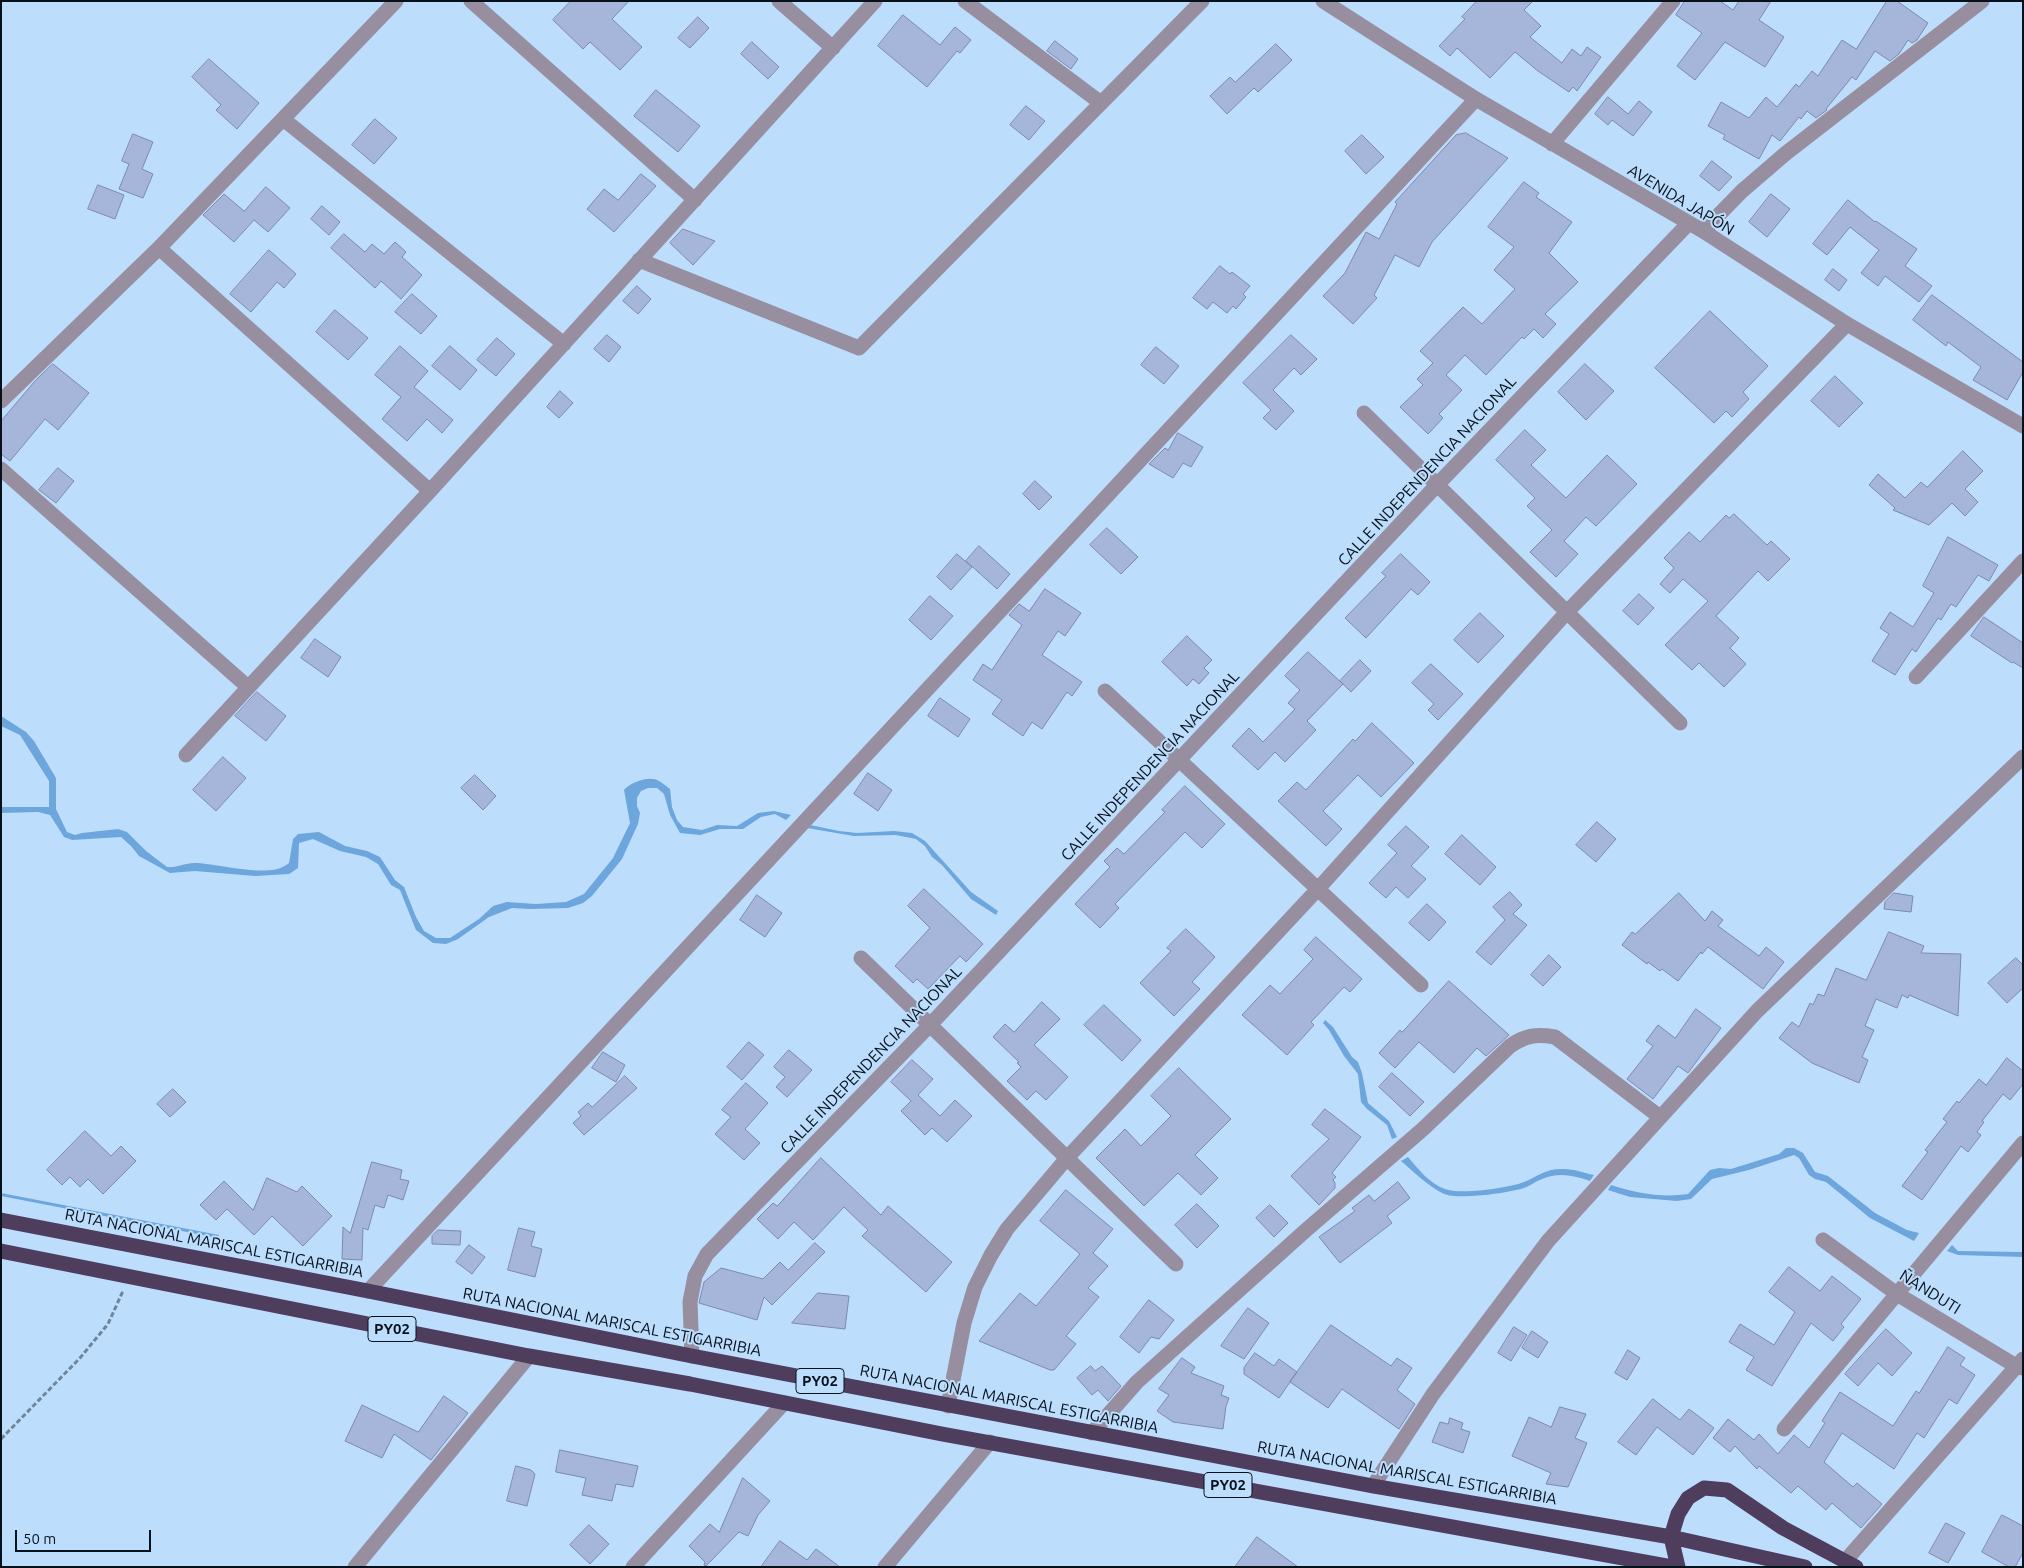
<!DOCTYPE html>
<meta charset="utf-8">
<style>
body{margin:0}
#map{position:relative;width:2024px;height:1568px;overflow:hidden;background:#bdddfd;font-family:Ubuntu,sans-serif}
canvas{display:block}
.frame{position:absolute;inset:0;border:2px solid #06111c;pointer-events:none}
.scale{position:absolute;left:15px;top:1530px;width:136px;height:22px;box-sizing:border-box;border:2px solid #06111c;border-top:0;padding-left:6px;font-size:15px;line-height:18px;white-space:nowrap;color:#06111c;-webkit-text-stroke:4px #bdddfd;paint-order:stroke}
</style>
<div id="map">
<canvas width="2024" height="1568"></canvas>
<div class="frame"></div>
<div class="scale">50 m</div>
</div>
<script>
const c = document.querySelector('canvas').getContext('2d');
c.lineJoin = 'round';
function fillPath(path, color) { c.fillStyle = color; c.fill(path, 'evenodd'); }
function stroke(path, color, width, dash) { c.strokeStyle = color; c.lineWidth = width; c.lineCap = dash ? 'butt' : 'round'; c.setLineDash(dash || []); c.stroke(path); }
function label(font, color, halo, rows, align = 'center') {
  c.font = font + ' Ubuntu,sans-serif'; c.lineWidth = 4; c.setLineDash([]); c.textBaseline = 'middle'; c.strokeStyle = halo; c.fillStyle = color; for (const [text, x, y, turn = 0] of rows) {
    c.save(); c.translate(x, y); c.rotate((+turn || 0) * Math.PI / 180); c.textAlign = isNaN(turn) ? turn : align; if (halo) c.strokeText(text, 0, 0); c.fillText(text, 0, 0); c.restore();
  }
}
const water = new Path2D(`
 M1,716L26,732L34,741L56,778V809L67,832L75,835L82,833L118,829L127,832L146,851L167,867C177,868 185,863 194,863C219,863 270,880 289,863L293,839L298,834L319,832L345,846L367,851L380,857L395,880L404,887L416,917L424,931L436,938H450L479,919L493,906L507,902L536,904L566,902L584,894L613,858L630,823L624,790C631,782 650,775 659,781C663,783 666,786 670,789L672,807L677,820L683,827L702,830L717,825L737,826L758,813L774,811L791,815L786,820L775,814L761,817L743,829H720L700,835L680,833L670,815L664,794L657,788H648L641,791L637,798V806L640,813L638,824L622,859L592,896L583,903L568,908L530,909L512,908L489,917L458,939L446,944L433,943L416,930L400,890L391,885L378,864L366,857L340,851L313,839L299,843L298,868L289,874L255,876L195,871L170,873L139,856L131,846L121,837L72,840L64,837L50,815L38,812L1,813V807H49V781L20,735L1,726Z
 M810,825L839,831L857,833L894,831L912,833L925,841L971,892L998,911L996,915L971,899L942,865L932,857L925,846L916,839L896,835L854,836L807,828Z
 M1325,1020L1333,1027L1352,1057L1358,1062L1362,1073L1368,1103L1389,1121L1397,1137L1392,1139L1387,1125L1367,1109L1361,1102L1358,1074L1344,1056L1329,1030L1323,1023Z
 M1786,1148H1794L1803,1153L1815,1172L1828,1176L1875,1213L1907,1230L1919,1233L1914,1241L1870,1218L1826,1182L1815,1179L1809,1175L1799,1158L1794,1155L1749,1170L1712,1179L1691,1199L1677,1201L1630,1197L1608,1190L1611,1185C1636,1193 1662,1198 1688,1194L1710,1170L1719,1168L1731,1169L1779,1154Z
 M1408,1157C1418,1169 1430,1184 1445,1189C1460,1195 1509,1188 1524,1182C1538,1176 1546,1168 1564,1169C1574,1169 1584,1173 1594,1175L1590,1181C1573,1175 1558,1172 1542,1179C1536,1181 1530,1186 1524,1188C1508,1193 1459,1200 1444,1194C1428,1186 1414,1172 1401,1161Z
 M1,1193L219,1235L218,1238L1,1196Z
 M1952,1245L1958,1251L2023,1252V1257L1958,1255L1947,1251Z`);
const building = new Path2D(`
 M571,1H629L612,19L642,47L620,70L590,42L583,49L553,20Z
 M1477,1H1533L1524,10L1541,26L1530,37L1562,63L1572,49L1581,56L1587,47L1601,57L1577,91L1573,87L1569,92L1538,71L1515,52L1490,78L1457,48L1450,56L1439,46L1465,19L1462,17Z
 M1685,1H1720L1733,10L1739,1H1771L1759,20L1784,37L1765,67L1725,42L1695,80L1677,66L1702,33L1676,15Z
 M1887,1H1897L1928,23L1917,40L1912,43L1908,40L1899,54L1890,61L1875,51L1856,80L1852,77L1826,109L1827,110L1816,118L1807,111L1801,119L1799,117L1780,141L1772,135L1759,159L1723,139L1725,135L1708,126L1721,102L1749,118L1766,97L1777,107L1796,84L1799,87L1812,71L1818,76L1842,40L1856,49Z
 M903,15L940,45L955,27L971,40L960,53L957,51L927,87L878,46Z
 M698,17L709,28L690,48L678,38Z
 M1055,41L1078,59L1071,69L1047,51Z
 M752,42L779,67L768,79L741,54Z
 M1276,44L1292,60L1258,92L1254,88L1227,114L1210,96L1230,77L1235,82Z
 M209,59L259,103L237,129L216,110L221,105L192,77Z
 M656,90L700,126L678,152L634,116Z
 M1608,97L1628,114L1639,101L1652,112L1633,136L1612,120L1608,125L1595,114Z
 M1026,106L1045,121L1029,140L1010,125Z
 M375,119L397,138L374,164L352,145Z
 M1466,133L1508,158L1432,242L1419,267L1395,255L1374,295L1377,298L1353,324L1323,296L1345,273L1366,232L1379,239L1397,204L1395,202L1456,135Z
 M133,134L153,142L142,169L153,174L143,198L119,189L129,164L122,161Z
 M1362,135L1384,157L1366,174L1345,151Z
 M1712,161L1732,177L1719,191L1700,176Z
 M641,174L656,186L614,232L587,209L604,189L618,200Z
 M1524,182L1539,193L1536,197L1572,222L1549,253L1578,282L1545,314L1556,324L1543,338L1534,329L1524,339L1522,337L1486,375L1465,355L1446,375L1462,390L1439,414L1443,418L1428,434L1400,407L1423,385L1417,379L1433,363L1420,351L1463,307L1482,324L1515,289L1494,270L1514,247L1488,227Z
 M98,185L124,195L115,219L88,209Z
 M266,187L290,208L268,232L254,220L234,242L203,215L224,194L244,211Z
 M1771,194L1790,209L1767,237L1749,222Z
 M1848,200L1875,222L1876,221L1917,249L1905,266L1932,286L1919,302L1885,276L1878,286L1861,273L1879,250L1850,227L1827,255L1813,244Z
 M322,206L340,222L329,235L311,219Z
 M683,229L715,241L693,265L670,243Z
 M344,234L365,252L372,244L384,254L395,242L406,252L402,257L422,275L401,299L381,281L375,288L331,248Z
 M269,250L296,274L284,288L277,282L251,312L230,294Z
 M1220,266L1230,274L1232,272L1250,286L1243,294L1246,297L1236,309L1233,306L1227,313L1213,302L1207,309L1193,298Z
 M1833,269L1847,280L1839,291L1825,280Z
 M637,286L651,299L638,314L623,301Z
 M412,294L437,316L421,334L395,312Z
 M1932,295L2023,362V372L2007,400L1973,380L1981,367L1948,342L1946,346L1913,320Z
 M335,310L368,338L348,360L316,332Z
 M1710,311L1768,366L1743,392L1749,399L1732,417L1726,411L1714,423L1655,368Z
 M607,335L621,347L609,362L594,349Z
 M1291,335L1317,359L1301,375L1294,368L1273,390L1294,411L1276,430L1263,418L1271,410L1243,383Z
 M497,338L515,354L496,376L477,360Z
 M400,346L428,371L414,387L453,420L442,433L427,419L407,441L382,419L401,397L375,375Z
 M450,346L477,370L460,390L432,366Z
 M1156,347L1179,366L1164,384L1141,365Z
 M53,364L89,393L58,430L45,419L10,461L1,454V421L35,381Z
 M1585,364L1614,391L1586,420L1558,392Z
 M1835,376L1863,403L1839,427L1811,401Z
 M560,391L573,403L559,418L547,407Z
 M1525,430L1546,450L1531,465L1566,498L1607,455L1637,484L1596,526L1586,517L1564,541L1578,554L1556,577L1530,552L1552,530L1527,506L1535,498L1496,460Z
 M1178,433L1203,447L1191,467L1183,463L1173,478L1149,464L1165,448L1168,450Z
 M1963,451L1983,471L1965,489L1978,502L1965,516L1952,503L1929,525L1893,510L1895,508L1869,485L1878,474L1905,498L1921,482L1927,487Z
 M58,468L74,481L56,503L39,490Z
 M1035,481L1052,497L1039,510L1023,494Z
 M1734,514L1767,545L1771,541L1790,559L1768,581L1758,571L1716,616L1739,638L1730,648L1746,664L1724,687L1699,663L1692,670L1665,645L1708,601L1683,579L1670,593L1660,584L1674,568L1664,558L1689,532L1700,542L1726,515L1729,518Z
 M1107,528L1138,557L1121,574L1090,545Z
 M1948,537L1998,565L1989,581L1978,575L1956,607L1951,604L1941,620L1938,618L1916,652L1912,649L1895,675L1872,661L1889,634L1880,628L1890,612L1913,627L1934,593L1923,586Z
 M979,546L1010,574L997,589L966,561Z
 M957,554L972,567L951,590L937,577Z
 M1401,554L1430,582L1418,595L1411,589L1366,638L1345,618L1386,576L1382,573Z
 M1045,589L1081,613L1065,636L1058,631L1042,655L1082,682L1072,696L1067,692L1042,729L1032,722L1023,736L992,714L1002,700L973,680L983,664L992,670L1022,625L1009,615L1019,604L1029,611Z
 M1639,594L1654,608L1638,625L1623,611Z
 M930,596L953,616L931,640L909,620Z
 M1480,613L1504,636L1478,663L1454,640Z
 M1984,617L2023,643V668L2013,662L2012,663L1971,636Z
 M1187,636L1212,660L1204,668L1209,673L1199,684L1193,679L1187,686L1162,662Z
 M315,639L341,657L328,677L301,658Z
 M1308,652L1343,684L1307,721L1316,730L1285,762L1275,752L1258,770L1232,746L1249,728L1263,742L1295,709L1288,703L1300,690L1285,676Z
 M1360,660L1371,671L1351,692L1340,681Z
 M1431,664L1463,694L1438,720L1428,710L1434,704L1412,683Z
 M257,692L286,716L266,741L235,716Z
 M940,698L970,719L958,737L928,716Z
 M1372,723L1414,763L1381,797L1358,775L1323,811L1342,829L1326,846L1278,801L1297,782L1306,790L1353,739L1355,741Z
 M223,757L246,778L216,811L193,790Z
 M868,773L892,790L878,811L854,794Z
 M475,775L496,796L483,810L461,788Z
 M1185,786L1225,824L1202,848L1185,832L1115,904L1119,908L1100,928L1075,904L1110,867L1104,861L1117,848L1124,854L1165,812L1162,810Z
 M1597,822L1616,839L1596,862L1576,845Z
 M1406,826L1429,847L1411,866L1426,879L1408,898L1396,887L1386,898L1369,883L1397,853L1388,845Z
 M1462,835L1496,867L1480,885L1445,854Z
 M924,889L983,944L966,962L960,956L928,989L917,979L913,983L895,966L930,928L908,906Z
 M1510,892L1522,905L1513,914L1527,925L1491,965L1476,952L1505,920L1493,907Z
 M1679,893L1705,921L1712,911L1723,920L1718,926L1759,956L1766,947L1784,962L1763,989L1708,947L1702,954L1701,952L1678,981L1662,969L1660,971L1648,962L1647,964L1622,945L1632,932L1635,934Z
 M1894,893L1913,896L1911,912L1884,909L1885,902Z
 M757,895L782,913L765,937L740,920Z
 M1427,904L1446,922L1429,941L1409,923Z
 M1186,929L1215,957L1192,982L1200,989L1174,1016L1140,983L1171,951L1167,948Z
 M1889,932L1924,946L1921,953L1961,954L1958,1016L1909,995L1908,998L1902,995L1897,1008L1876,999L1865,1026L1874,1030L1862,1057L1868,1060L1859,1083L1812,1063L1779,1038L1792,1022L1799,1027L1810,1003L1813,1005L1818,994L1824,996L1836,968L1866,980Z
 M1316,937L1362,979L1350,992L1344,987L1311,1022L1314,1025L1287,1055L1242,1015L1270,985L1280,994L1313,959L1304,950Z
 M1549,955L1561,967L1543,986L1531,975Z
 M2016,958L2023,965V988L2007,1003L1988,983Z
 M1449,981L1509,1035L1486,1056L1477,1048L1454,1073L1419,1042L1395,1068L1379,1053L1400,1030L1402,1032Z
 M1042,1002L1060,1019L1034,1045L1068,1077L1046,1100L1036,1091L1027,1100L1007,1081L1021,1067L1017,1063L1019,1062L993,1037L1005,1024L1014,1032Z
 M1104,1005L1141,1040L1122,1061L1084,1025Z
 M1696,1009L1721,1028L1688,1073L1678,1066L1653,1099L1627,1079L1653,1046L1646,1041L1658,1025L1675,1038Z
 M749,1042L764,1055L742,1080L727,1067Z
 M789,1050L812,1070L787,1097L776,1087L785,1077L774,1067Z
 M603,1052L625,1065L616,1082L592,1068Z
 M2007,1058L2023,1071V1084L2010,1100L2003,1094L1982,1121L1984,1122L1977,1132L1981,1135L1968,1152L1961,1146L1922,1200L1902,1186L1928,1152L1925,1150L1947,1122L1943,1119L1957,1101L1959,1103L1979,1079L1986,1085Z
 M912,1060L933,1079L918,1095L940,1116L955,1100L972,1116L947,1142L932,1128L925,1135L901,1111L911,1101L891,1082Z
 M1179,1068L1231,1119L1195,1155L1218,1178L1201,1195L1178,1173L1144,1206L1096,1158L1125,1129L1141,1146L1171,1116L1151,1096Z
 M1392,1073L1424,1102L1410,1116L1379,1087Z
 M625,1076L637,1088L584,1135L573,1123L581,1116L578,1112L588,1103L592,1107Z
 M746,1083L768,1103L745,1129L760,1143L744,1160L715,1134L731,1117L722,1110Z
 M173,1089L186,1102L170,1117L157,1104Z
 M1325,1109L1361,1137L1332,1173L1336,1177L1333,1180L1335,1183V1188L1319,1205L1291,1176L1329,1139L1312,1125Z
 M85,1131L111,1156L121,1146L136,1161L103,1194L88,1179L80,1187L70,1177L62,1185L47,1170Z
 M821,1158L881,1215L888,1206L952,1262L926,1292L862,1236L868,1230L844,1207L813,1240L794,1222L778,1239L757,1219L773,1203L777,1206Z
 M372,1162L402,1170L400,1179L409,1181L403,1200L388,1195L384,1208L375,1205L368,1230L363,1228L362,1260L342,1259L343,1227L350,1233Z
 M267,1178L297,1192L302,1186L332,1216L303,1246L272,1216L254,1235L227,1209L216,1220L200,1205L224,1181L253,1210Z
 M1398,1182L1410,1198L1387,1216L1392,1223L1340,1263L1319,1237L1355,1211L1352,1208L1369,1195L1374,1201Z
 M1066,1190L1113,1229L1093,1253L1108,1266L1088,1288L1099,1297L1066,1336L1076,1344L1054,1370H1050L979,1341L1020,1293L1036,1306L1080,1254L1040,1221Z
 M1197,1204L1219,1226L1197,1248L1175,1225Z
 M1270,1205L1288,1223L1274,1237L1256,1218Z
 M519,1228L535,1232L531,1246L542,1249L535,1277L508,1270Z
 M438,1230L461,1231L460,1245L432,1244V1236Z
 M815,1243L825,1252L772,1305L764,1297L757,1320L699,1303L704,1282L721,1268L763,1279L780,1262L788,1270Z
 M469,1245L485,1257L472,1274L456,1262Z
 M1789,1267L1820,1291L1832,1276L1861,1299L1841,1324L1844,1327L1833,1341L1811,1323L1772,1386L1746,1370L1754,1357L1729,1342L1740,1324L1774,1345L1795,1312L1769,1292Z
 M818,1293L849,1296L845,1329L792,1323Z
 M1149,1300L1174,1320L1159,1339L1151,1337L1139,1353L1120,1337Z
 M1248,1308L1269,1323L1244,1359L1221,1346Z
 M1331,1325L1391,1366L1397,1358L1412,1368L1397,1390L1415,1404L1399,1429L1342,1389L1328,1408L1290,1382Z
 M1514,1327L1527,1335L1511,1361L1498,1353Z
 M1886,1329L1912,1353L1892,1376L1878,1363L1858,1386L1845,1374Z
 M1532,1331L1548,1342L1538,1358L1522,1348Z
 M1948,1347L1965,1358L1960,1365L1975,1375L1957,1404L1949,1399L1924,1438L1917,1433L1894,1469L1842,1433L1824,1462L1853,1487L1857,1483L1882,1504L1861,1528L1832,1503L1826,1510L1798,1486L1791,1493L1759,1466L1757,1469L1735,1446L1730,1452L1713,1438L1728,1419L1754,1440L1759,1434L1778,1454L1794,1435L1809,1448L1825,1423L1822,1421L1840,1392L1893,1426L1916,1391L1919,1393Z
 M1628,1350L1640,1358L1627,1380L1615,1373Z
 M1255,1353L1274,1366L1279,1359L1297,1372L1279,1398L1244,1374V1368Z
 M1182,1358L1195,1367L1191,1373L1224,1386L1221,1395L1229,1398L1226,1406L1223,1429L1173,1422L1157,1411L1169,1395L1159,1389Z
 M1091,1366L1095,1371L1102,1366L1121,1386L1108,1401L1098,1390L1092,1395L1077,1378Z
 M444,1396L468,1413L431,1460L394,1434L382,1458L345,1441L362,1405L418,1432Z
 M1653,1399L1680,1420L1689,1409L1714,1428L1693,1455L1657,1427L1636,1455L1618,1442Z
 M1560,1407L1586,1414L1575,1438L1587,1443L1568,1487L1546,1484L1551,1473L1512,1456L1529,1417L1551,1427Z
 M1450,1418L1463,1423L1461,1429L1470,1432L1463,1453L1432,1442L1440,1422L1448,1424Z
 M560,1450L638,1466L633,1487L616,1484L612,1501L582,1495L586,1478L556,1472Z
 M516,1466L531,1470L535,1474L527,1506L507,1501Z
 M743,1478L770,1501L758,1515L748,1536L739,1532L706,1566L704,1565L705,1562L689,1546L710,1524L719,1532Z
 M2002,1515L2023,1526V1553L2015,1567H2009L1982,1552Z
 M1946,1523L1965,1533L1948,1563L1929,1553Z
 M589,1525L609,1544L590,1564L570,1545Z
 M1257,1537L1298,1567H1235Z
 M780,1541L807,1560L816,1549L840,1567H761Z`);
const path = new Path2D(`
 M1,1439L80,1358L108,1324L123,1291`);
const minor = new Path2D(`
 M471,1L695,200
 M779,1L833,48
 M965,1L1101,103
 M1323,1L1476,99L1703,231L1847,324L2023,426
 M283,119L564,344
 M1552,144L1673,1
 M1703,231L1742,191L1785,154L1982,1
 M159,248L430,491
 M639,260L859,348L1202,1
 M1,401L159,248L396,1
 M1364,413L1680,723
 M1,469L248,687
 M1916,677L2023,561
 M1105,691L1421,985
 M186,755L430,491L875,1
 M861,958L1176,1264
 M1823,1240L1897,1294L2016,1366L2023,1368
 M368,1291L1476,99
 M692,1356L690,1302L695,1276L707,1254L930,1025L1437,485L1688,224
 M948,1406L964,1323L975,1287L991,1255L1007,1229L1067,1158L1317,890L1567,612L1847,324
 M1784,1429L2023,1143
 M1092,1433L1137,1382L1305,1231L1423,1129L1510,1046C1526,1035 1536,1034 1555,1037L1660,1117
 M1373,1486L1433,1394L1548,1241L1757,1011L2023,757
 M1846,1560L2023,1359
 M355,1567L529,1356
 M633,1567L784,1403
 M885,1567L990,1442`);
const highway = new Path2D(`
 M1,1220L368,1291L692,1356L1373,1486L1671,1537L1805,1567
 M1,1251L529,1356L690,1384L942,1434L1672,1567
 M1678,1567L1671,1537L1678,1514L1688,1498L1704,1488L1727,1490L1783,1528L1856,1567`);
const shields = [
 [392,1329,48],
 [820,1381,48],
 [1228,1485,48]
];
const shieldNames = [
 ["PY02",392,1329],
 ["PY02",820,1381],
 ["PY02",1228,1485]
];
const streetNames = [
 ["AVENIDA JAPÓN",1681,200,31],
 ["CALLE INDEPENDENCIA NACIONAL",1427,471,-47],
 ["CALLE INDEPENDENCIA NACIONAL",1150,766,-47],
 ["CALLE INDEPENDENCIA NACIONAL",871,1060,-46],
 ["RUTA NACIONAL MARISCAL ESTIGARRIBIA",214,1243,11],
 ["ÑANDUTI",1930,1292,32],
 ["RUTA NACIONAL MARISCAL ESTIGARRIBIA",612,1322,11],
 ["RUTA NACIONAL MARISCAL ESTIGARRIBIA",1009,1399,11],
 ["RUTA NACIONAL MARISCAL ESTIGARRIBIA",1407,1473,10]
];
fillPath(water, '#6ca6dc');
fillPath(building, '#a6b5da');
stroke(building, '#7c8aad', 1);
stroke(path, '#6e859c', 3, [5, 2.5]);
stroke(minor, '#978f9f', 15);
stroke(highway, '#4e3d5d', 15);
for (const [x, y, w] of shields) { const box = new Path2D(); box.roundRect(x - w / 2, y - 12.5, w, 25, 4); c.fillStyle = '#bdddfd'; c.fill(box); stroke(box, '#06111c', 1); }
label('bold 15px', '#06111c', null, shieldNames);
label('16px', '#06111c', '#bdddfd', streetNames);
</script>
